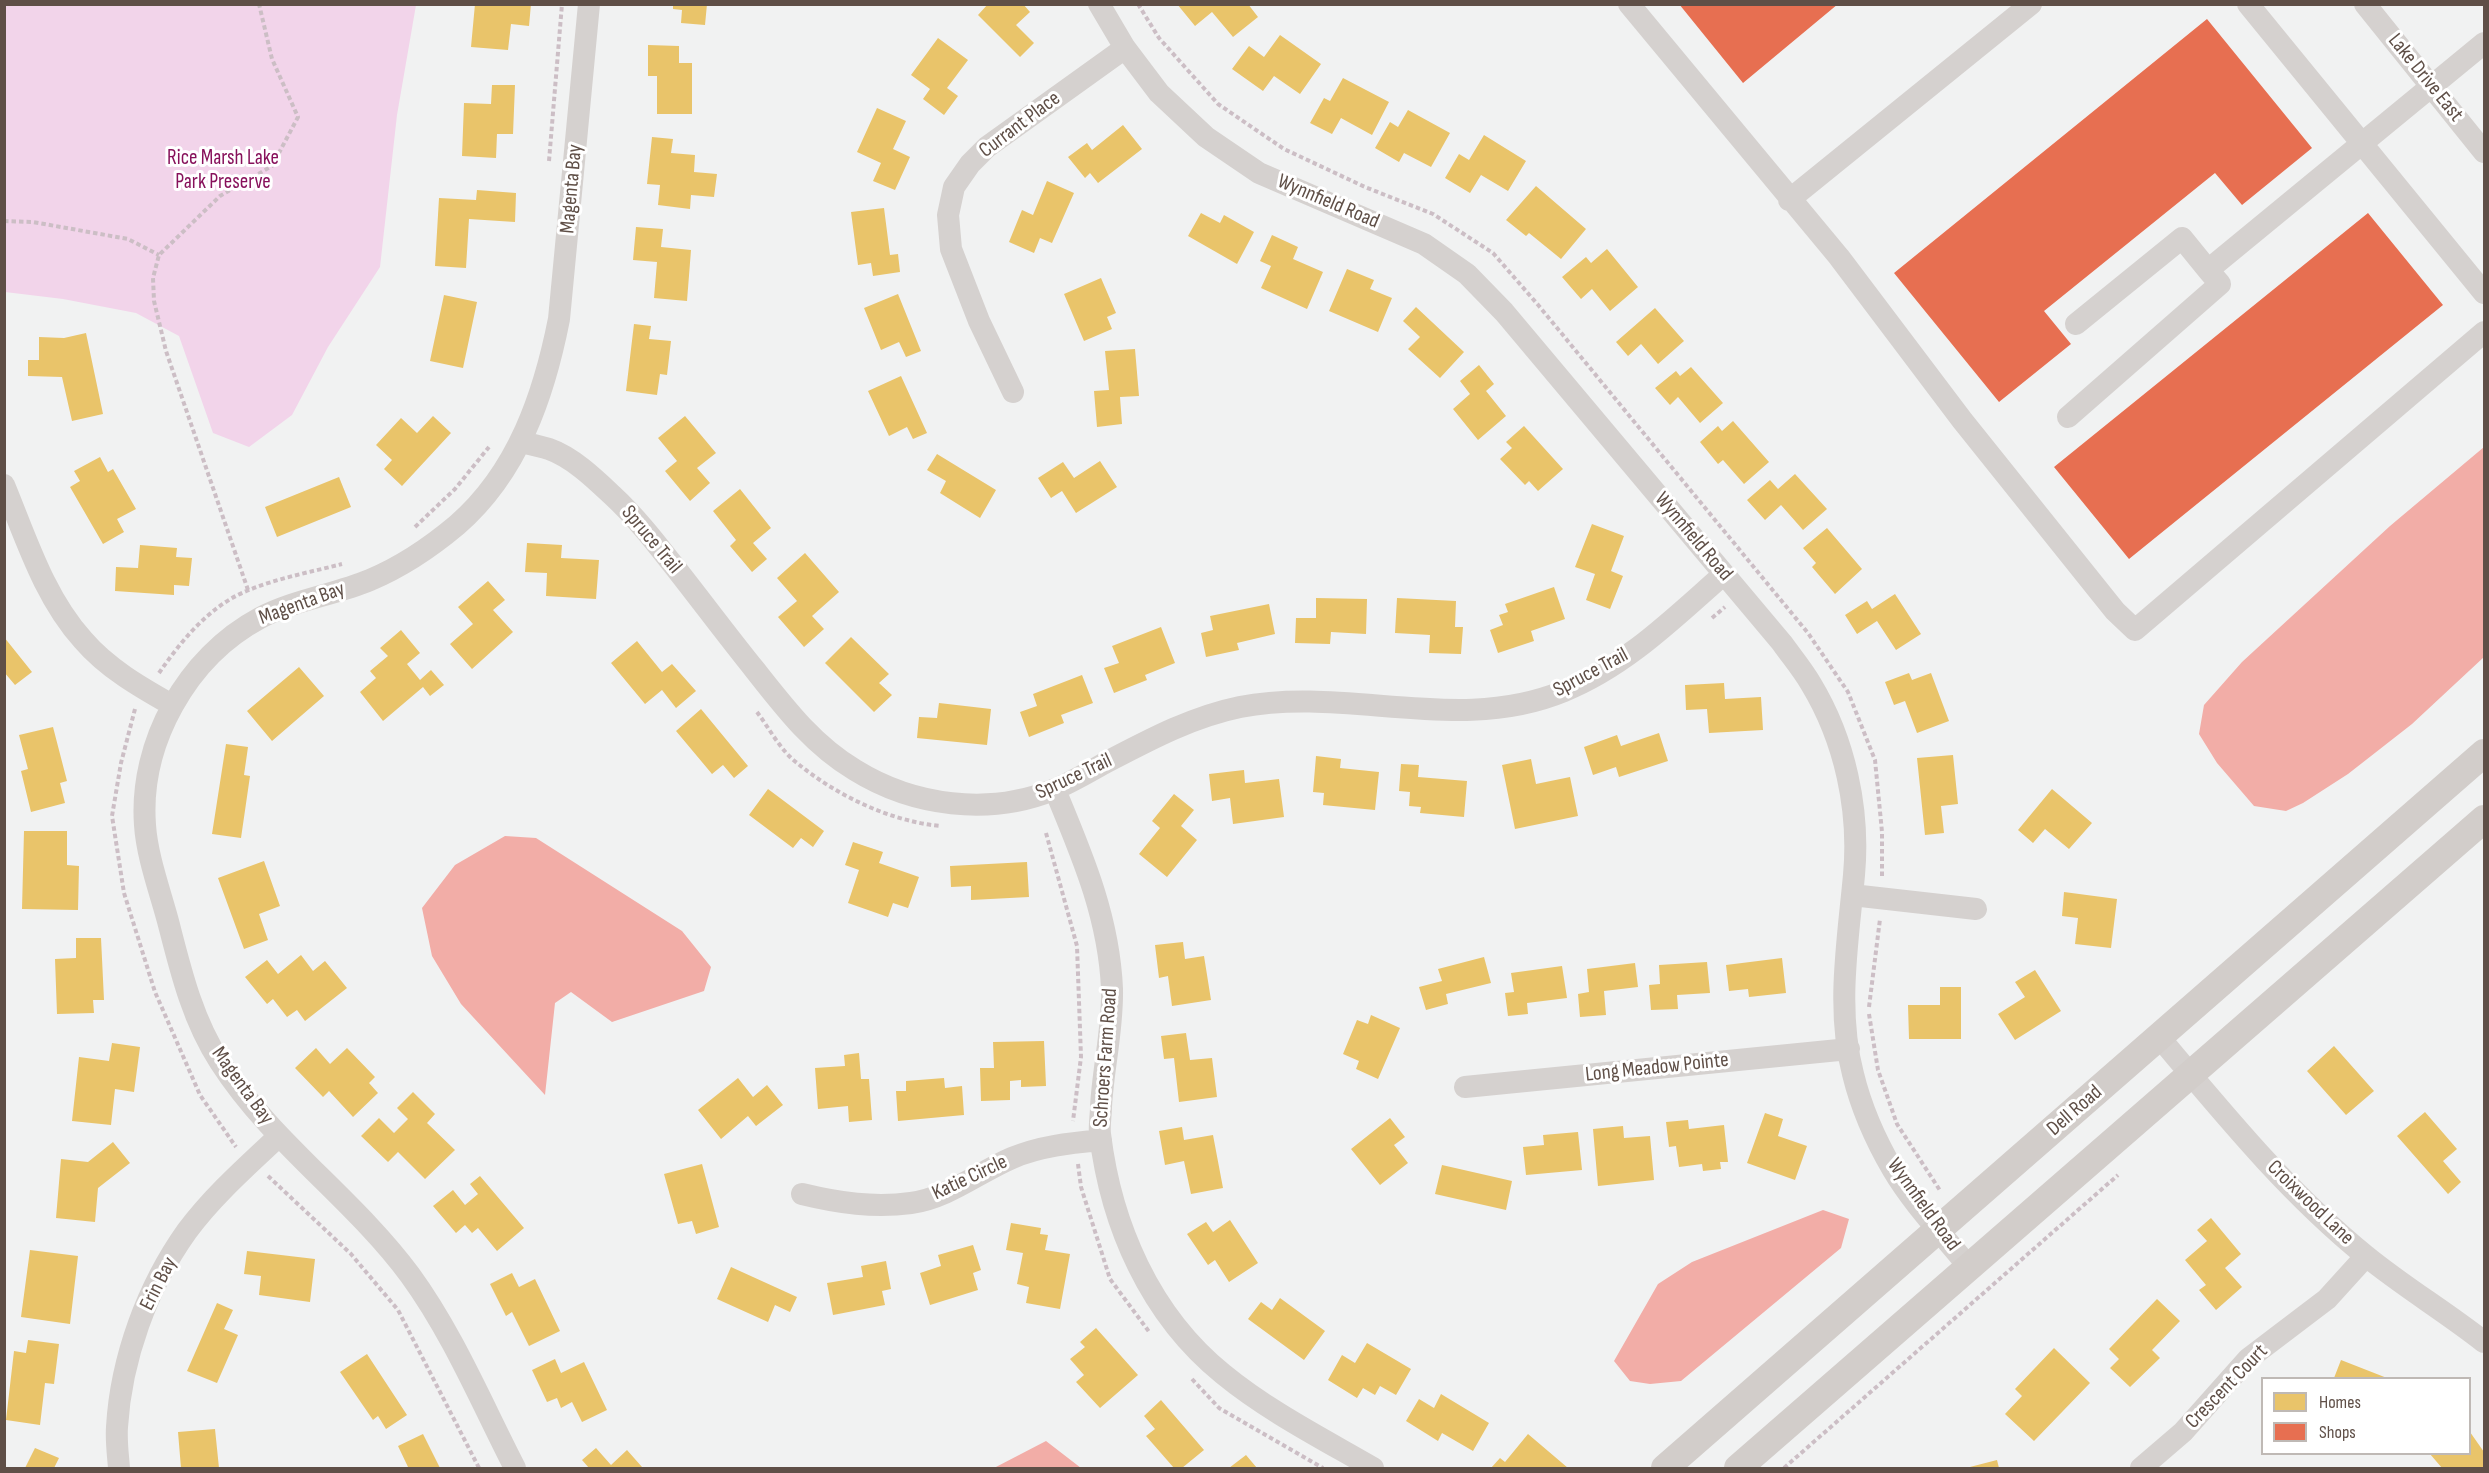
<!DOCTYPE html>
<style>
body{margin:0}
#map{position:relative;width:2489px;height:1473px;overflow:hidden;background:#f1f2f2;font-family:"Sofia Sans Condensed",sans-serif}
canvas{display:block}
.frame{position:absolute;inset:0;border:6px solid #5f4f47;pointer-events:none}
.legend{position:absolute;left:2261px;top:1377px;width:210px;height:78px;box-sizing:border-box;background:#fff;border:2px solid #bfb9b5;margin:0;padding:8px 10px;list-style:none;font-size:18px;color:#5f4f47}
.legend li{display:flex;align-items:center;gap:12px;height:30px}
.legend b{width:30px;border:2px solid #bfb9b5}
</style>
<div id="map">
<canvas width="2489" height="1473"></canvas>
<div class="frame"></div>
<ul class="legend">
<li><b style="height:16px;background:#e9c46a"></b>Homes</li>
<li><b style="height:16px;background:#e76f51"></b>Shops</li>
</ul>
</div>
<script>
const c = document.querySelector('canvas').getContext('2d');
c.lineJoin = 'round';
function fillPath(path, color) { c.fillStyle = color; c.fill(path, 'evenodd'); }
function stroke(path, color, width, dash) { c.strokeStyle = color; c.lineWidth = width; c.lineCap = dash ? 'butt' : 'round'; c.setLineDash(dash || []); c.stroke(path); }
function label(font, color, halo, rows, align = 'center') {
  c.font = font + ' "Sofia Sans Condensed",sans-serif'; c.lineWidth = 6; c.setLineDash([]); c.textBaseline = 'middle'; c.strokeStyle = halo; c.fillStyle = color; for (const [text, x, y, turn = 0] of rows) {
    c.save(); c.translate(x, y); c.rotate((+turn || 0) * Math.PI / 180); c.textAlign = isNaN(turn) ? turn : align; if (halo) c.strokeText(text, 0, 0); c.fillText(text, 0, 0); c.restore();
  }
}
const green = new Path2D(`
 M5,4L416,5L397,115L380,267L328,347L292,415L249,447L213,433L179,336L136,313L63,299L5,292Z`);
const water = new Path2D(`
 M2484,447V657L2412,724L2348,774L2303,803L2286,811L2254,806L2217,763L2199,734L2204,705L2242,662L2390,526Z
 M505,836L536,838L682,931L711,967L704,991L612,1022L571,992L555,1003L545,1095L461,1004L432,956L422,908L455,865Z
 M1823,1210L1849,1219L1841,1248L1681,1381L1650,1384L1630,1381L1614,1361L1658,1284L1692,1262Z
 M1046,1441L1081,1468H994Z`);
const homes = new Path2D(`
 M475,4H531L529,26L511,24L508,50L471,47Z
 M673,4H707L705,25L681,23L682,10L673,9Z
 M988,4H1023L1030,12L1016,25L1034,43L1020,57L978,15Z
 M1177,4H1248L1258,17L1233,37L1212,12L1195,26Z
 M1280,35L1321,64L1300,94L1274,76L1263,91L1232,69L1249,46L1264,57Z
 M938,38L968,60L947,88L958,96L944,115L923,99L930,89L911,75Z
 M648,45L679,46V63H692V114H657V76H648Z
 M1343,78L1389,102L1372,135L1341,118L1332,134L1310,123L1324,98L1330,101Z
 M492,85H515L513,134H497L496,158L462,156L464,103L491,104Z
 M877,108L906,121L893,149L910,157L895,190L873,181L881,163L857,152Z
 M1408,110L1450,133L1431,167L1404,153L1399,162L1375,148L1390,122L1398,127Z
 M1123,125L1142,149L1098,183L1090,173L1085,178L1068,157L1087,143L1092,150Z
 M1484,135L1526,161L1508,191L1481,175L1470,193L1445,178L1459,154L1469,160Z
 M652,137L673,139L671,153L695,155L694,172L717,174L714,197L691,195L690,209L658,205L660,185L647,184Z
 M1047,181L1074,193L1052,243L1040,238L1034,253L1009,242L1022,210L1033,215Z
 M1536,186L1586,229L1561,259L1529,233L1526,236L1506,220Z
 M477,190L516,193L515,222L469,219L466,268L435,266L439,198L476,200Z
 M884,208L890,255L898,254L900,272L873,276L871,263L858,265L851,212Z
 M1201,213L1220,223L1224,215L1254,232L1237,264L1188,236Z
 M636,227L663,229L661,247L691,250L687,301L654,298L657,262L633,260Z
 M1272,235L1298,247L1293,259L1323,272L1307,309L1261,288L1271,266L1260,261Z
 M1607,249L1638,287L1610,311L1592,289L1581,299L1562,277L1586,257L1591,263Z
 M1347,269L1374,280L1370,289L1392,298L1378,332L1329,311Z
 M1101,278L1116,313L1107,317L1112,329L1084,341L1064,294Z
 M898,294L921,351L906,357L899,342L881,350L864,308Z
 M444,295L477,302L463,368L430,361Z
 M1416,307L1464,352L1440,378L1408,349L1420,337L1403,321Z
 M1655,308L1684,341L1658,364L1641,344L1628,356L1616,342Z
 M634,324L651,326L649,339L671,341L667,375L660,374L657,395L626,391Z
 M86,333L103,414L72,421L62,377L28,376V360H39V337L64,338Z
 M1135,349L1139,396L1120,397L1122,424L1097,427L1094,391L1109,390L1105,351Z
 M1479,365L1494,384L1486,391L1506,416L1478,440L1453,409L1470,394L1460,381Z
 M1691,367L1723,403L1700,423L1678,397L1670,405L1655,388L1676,371L1680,376Z
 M901,376L927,433L913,439L907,427L889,436L868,391Z
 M433,416L451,433L402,486L384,469L392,460L376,445L401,418L417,433Z
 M685,416L716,453L697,468L710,483L690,501L665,471L677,461L658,438Z
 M1733,421L1769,462L1744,484L1723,460L1718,464L1700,442L1718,426L1722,431Z
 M1524,426L1563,469L1538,491L1529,481L1525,485L1500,459L1512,448L1506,442Z
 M937,454L996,490L980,518L940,493L946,481L927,470Z
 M100,457L108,472L113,469L136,509L117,519L124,532L103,544L70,487L80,481L74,471Z
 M1100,461L1117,487L1076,513L1062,491L1051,498L1038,478L1063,462L1074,478Z
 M1795,474L1827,509L1803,530L1781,505L1765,520L1747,500L1770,480L1778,489Z
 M339,477L351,507L277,537L265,507Z
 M740,489L771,528L753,543L767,559L752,572L730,546L736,540L713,511Z
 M1592,524L1624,536L1611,571L1623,576L1610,609L1586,600L1595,574L1575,567Z
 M1827,528L1862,569L1835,594L1812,567L1816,563L1803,548Z
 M527,543L562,545L561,558L599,560L596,599L546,596L547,573L525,572Z
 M140,545L177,548L176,557L192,558L189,586L174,585V595L115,591L116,567L138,568Z
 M805,553L839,592L812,616L824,629L804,647L778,617L797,601L777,578Z
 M488,581L505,600L493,610L513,632L472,669L450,644L473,624L458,607Z
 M1554,587L1565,619L1531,631L1534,641L1498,653L1490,630L1503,625L1499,615L1508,612L1505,604Z
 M1895,594L1921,634L1896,650L1877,621L1857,634L1845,615L1867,601L1872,609Z
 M1316,598L1367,599L1366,634L1331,632L1330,644L1295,643L1296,618H1316Z
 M1397,598L1456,601L1455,627H1463L1461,654L1429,653L1430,635L1395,633Z
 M1269,604L1275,634L1237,643L1239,650L1206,657L1201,633L1213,630L1210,616Z
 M1161,627L1175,663L1145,675L1147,680L1114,693L1104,668L1119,663L1112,646Z
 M401,630L420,653L407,664L420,680L431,670L444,685L430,696L423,687L383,721L360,692L376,678L370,671L388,656L380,648Z
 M4,637L32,672L15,685L4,672Z
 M851,637L889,674L879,683L892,695L874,712L825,663Z
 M637,641L662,672L672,664L696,691L676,708L662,690L645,704L611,663Z
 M299,667L324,696L272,741L247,711Z
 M1909,673L1912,680L1931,673L1949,721L1917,733L1905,701L1894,705L1885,682Z
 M1082,675L1093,703L1061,715L1064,723L1029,737L1020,712L1037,706L1033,694Z
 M1724,683L1725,699L1761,697L1763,730L1709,733L1707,709L1686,710L1685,685Z
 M939,703L991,709L987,745L917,738L919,717L937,718Z
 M701,709L748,766L734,778L723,765L712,774L676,731Z
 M53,727L67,781L60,783L65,803L31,812L21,771L28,769L19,735Z
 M1659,733L1668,761L1619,777L1616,767L1593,775L1584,747L1617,735L1621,746Z
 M226,744L248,747L244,775L250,776L241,838L212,834Z
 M1953,755L1958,804L1941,806L1944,833L1925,835L1917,758Z
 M1316,756L1341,759L1340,768L1379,772L1375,810L1323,805L1324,793L1313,792Z
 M1531,759L1536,784L1570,777L1578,816L1515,829L1502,765Z
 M1401,764L1419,765L1418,777L1467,781L1464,817L1420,813L1421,807L1409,806L1410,792L1399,791Z
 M1244,770L1245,783L1279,779L1284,817L1233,824L1230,798L1212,801L1209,774Z
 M768,789L824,831L813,847L801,838L793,848L749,815Z
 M2052,789L2092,823L2069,849L2045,829L2033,843L2018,830Z
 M1174,794L1194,810L1181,826L1197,840L1167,877L1139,854L1160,828L1152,821Z
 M24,831H67V865L79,866L78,910L22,909Z
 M853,842L883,852L879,863L919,877L908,908L893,903L888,917L848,903L859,870L845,865Z
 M264,861L280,906L259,914L268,940L244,949L218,878Z
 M1027,862L1029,897L971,900V886L951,887L950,866Z
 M2064,892L2117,899L2111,948L2075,944L2078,918L2062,916Z
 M76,938H101L104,1000H93L94,1013L57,1014L55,959L76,958Z
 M1183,942L1185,959L1204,956L1211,1000L1172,1006L1168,976L1159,978L1155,945Z
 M301,955L313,971L325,961L347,988L305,1021L297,1010L287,1017L273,999L267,1004L245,977L267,960L278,974Z
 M1484,957L1491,983L1446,994L1448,1004L1426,1010L1419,987L1442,981L1438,969Z
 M1782,958L1786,993L1749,997L1748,989L1729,991L1726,965Z
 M1707,962L1710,993L1677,995L1678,1009L1651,1010L1649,985L1660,984L1659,965Z
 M1635,963L1638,987L1604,991L1606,1015L1580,1017L1578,994L1589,992L1587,969Z
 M1562,966L1567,998L1527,1003L1528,1014L1508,1016L1505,993L1514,992L1511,973Z
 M2035,970L2061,1011L2015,1040L1998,1014L2025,997L2015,982Z
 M1940,987H1961V1039H1909L1908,1005H1940Z
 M1371,1015L1400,1028L1378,1079L1356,1069L1359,1061L1343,1054L1357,1020L1368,1024Z
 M1186,1033L1190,1060L1212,1058L1217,1097L1179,1102L1174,1058L1164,1059L1161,1036Z
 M1044,1041L1046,1086L1021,1087V1080L1010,1081V1100L981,1101L980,1068H994L993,1042Z
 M112,1043L140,1047L134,1092L115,1089L111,1125L72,1121L79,1057L109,1061Z
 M2334,1046L2374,1091L2346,1115L2307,1071Z
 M316,1048L330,1064L347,1048L375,1077L369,1083L378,1093L353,1117L329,1091L323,1097L295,1068Z
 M859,1053L861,1079H869L872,1120L849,1122L848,1106L818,1109L815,1068L845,1066L844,1055Z
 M738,1078L753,1097L767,1085L783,1105L756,1126L748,1116L721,1139L698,1110Z
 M944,1078L945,1088L962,1086L964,1115L898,1121L896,1091H906V1081Z
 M413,1092L435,1114L427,1123L455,1150L425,1179L398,1152L388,1162L361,1136L379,1118L394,1133L408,1119L397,1108Z
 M2425,1112L2457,1149L2443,1161L2461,1182L2448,1194L2397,1136Z
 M1765,1113L1783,1119L1778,1136L1807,1146L1795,1180L1747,1163Z
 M1390,1118L1405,1137L1394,1145L1408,1163L1380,1185L1351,1149Z
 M1688,1120L1689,1129L1724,1125L1728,1162H1720L1721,1169L1703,1171L1702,1164L1679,1167L1676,1146L1669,1147L1666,1122Z
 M1623,1126L1624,1138L1650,1136L1654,1180L1598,1186L1593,1129Z
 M1182,1127L1184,1140L1213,1135L1223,1188L1191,1194L1184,1161L1165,1165L1159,1131Z
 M1578,1132L1582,1170L1526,1175L1523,1147L1544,1145L1543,1135Z
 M113,1142L130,1163L98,1188L95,1222L56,1218L61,1159L88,1162Z
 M702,1164L719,1227L696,1234L692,1221L678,1224L664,1174Z
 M1442,1165L1512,1181L1506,1210L1435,1194Z
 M480,1176L524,1228L497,1251L478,1228L472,1233L465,1225L456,1233L433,1206L453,1190L465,1205L478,1194L470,1184Z
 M2211,1218L2241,1254L2225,1268L2242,1287L2216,1310L2199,1290L2206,1285L2185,1260L2207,1241L2197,1230Z
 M1230,1220L1258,1263L1229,1282L1215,1260L1208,1265L1187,1234L1206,1222L1213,1232Z
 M1011,1223L1041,1228L1040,1234L1048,1235L1045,1250L1070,1254L1060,1309L1026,1303L1029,1287L1017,1284L1023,1253L1006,1250Z
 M973,1245L981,1270L973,1273L978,1290L930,1305L920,1273L941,1266L938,1255Z
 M30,1250L78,1256L70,1324L21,1317Z
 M247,1251L315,1259L310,1302L259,1295L261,1276L244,1274Z
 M886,1261L891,1289L882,1291L885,1305L833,1315L827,1283L863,1277L861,1266Z
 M731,1267L797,1297L790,1312L775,1305L768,1322L717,1299Z
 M512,1273L519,1287L535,1279L560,1331L529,1346L512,1312L506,1316L490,1284Z
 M1280,1298L1325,1331L1304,1360L1248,1319L1261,1302L1272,1310Z
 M2157,1299L2180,1321L2152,1350L2160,1358L2130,1387L2110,1368L2119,1359L2109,1349Z
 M217,1303L233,1310L224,1329L238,1335L217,1383L187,1371Z
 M1096,1328L1138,1375L1100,1408L1076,1382L1084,1375L1070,1359L1085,1347L1080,1342Z
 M28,1340L59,1344L54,1384L45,1383L40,1425L6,1420L14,1351L26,1353Z
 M1367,1343L1411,1369L1396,1395L1380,1386L1375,1395L1363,1388L1357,1398L1328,1380L1342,1355L1355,1363Z
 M2054,1348L2090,1383L2034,1441L2005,1414L2022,1396L2015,1389Z
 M367,1354L407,1415L386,1429L378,1416L373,1420L340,1372Z
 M555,1359L561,1373L584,1362L607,1410L582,1422L572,1402L561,1408L557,1398L547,1402L532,1370Z
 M2341,1360L2387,1378H2334Z
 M1441,1394L1489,1423L1473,1451L1442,1433L1438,1441L1406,1421L1419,1399L1434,1408Z
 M1161,1400L1204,1450L1182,1468H1174L1146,1436L1155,1429L1144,1416Z
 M215,1429L219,1468H181L178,1432Z
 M2470,1432L2484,1452V1468H2442L2430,1454H2470Z
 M423,1434L440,1468H404L408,1467L398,1446Z
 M1528,1434L1568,1468H1491L1500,1458L1505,1462Z
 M35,1448L59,1458L54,1468H25Z
 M596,1448L611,1465L627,1450L642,1467L640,1468H589L582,1460Z
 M1246,1455L1257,1468H1229Z
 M1997,1460L1999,1468H1966Z`);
const shops = new Path2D(`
 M1679,4H1838L1743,83Z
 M2207,19L2312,148L2242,205L2215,173L2044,311L2071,344L1999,402L1894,273Z
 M2368,213L2443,305L2129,559L2054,467Z`);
const path = new Path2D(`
 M1138,4L1159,38L1218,104L1284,149L1365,187L1433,214L1493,253L1539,306L1808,633L1848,692L1875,760L1882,832V876
 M549,161L562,4
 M4,221L33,222L128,239L159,255
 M415,527L455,489L489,447
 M248,590L166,351L154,301L153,278L159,255L220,196L272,166L298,117L272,59L259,4
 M1712,618L1725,607
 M159,673C182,640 210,605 249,590C278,578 311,572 342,564
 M135,709L121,763L112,816L124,893L155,992L200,1095L236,1147
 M757,712C769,728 781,751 797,763C836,795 889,821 940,826
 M1046,833L1077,946L1081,1057L1073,1121
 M1869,1007L1880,919
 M1869,1014L1878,1070L1897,1124L1941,1192
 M1078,1164L1081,1187L1110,1279L1150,1333
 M268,1176L351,1254L398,1310L479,1468
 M1192,1379L1219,1408L1323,1468
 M1784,1468L2118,1175`);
const minor = new Path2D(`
 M1099,4L1125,48L1159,93L1206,137L1259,173L1424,244L1467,274L1504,312L1782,643C1792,657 1803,670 1811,684C1845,740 1860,810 1854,875C1848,941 1836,1009 1853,1074C1861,1107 1876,1141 1893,1170C1913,1204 1943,1235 1968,1266
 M1629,4L1839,257L1962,420L2115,611L2135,630L2484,332
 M2248,4L2484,293
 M2365,4L2484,152
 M1789,200L2031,4
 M2076,324L2182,238L2208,270
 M1013,392L979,321L951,249L948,215L954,187L970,164L987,147L1125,48
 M2068,417L2220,284L2208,270L2484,43
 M521,442C530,444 540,446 549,449C572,457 594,478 612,495C638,519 659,547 681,575C706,607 730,639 755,670C785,708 813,745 855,770C913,806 989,816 1053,790C1070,783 1087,773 1103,764C1147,741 1191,717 1240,707C1348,686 1458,735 1564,691C1626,666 1675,617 1724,574
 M4,485C26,538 44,597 83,640C107,668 140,687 172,705
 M1055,790C1082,855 1109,917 1112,989C1113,1029 1103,1068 1101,1107C1101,1115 1099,1125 1100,1134C1111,1225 1150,1315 1223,1374C1268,1411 1323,1439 1373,1468
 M1852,895L1976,909
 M2160,1038C2224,1114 2288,1193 2366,1256C2404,1287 2446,1312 2484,1342
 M1465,1087L1849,1049
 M802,1194C839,1203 874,1208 911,1203C948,1198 979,1172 1012,1158C1040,1146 1071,1143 1101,1140
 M119,1468C118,1455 116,1441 117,1427C121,1359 147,1287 187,1231C213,1196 247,1166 279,1136
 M515,1468C482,1404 453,1334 410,1275C353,1198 272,1143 220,1062C193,1021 181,972 169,925C161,894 147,857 145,825C139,743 187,657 260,618C294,600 334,595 370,580C401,567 432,546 457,525C518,472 544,395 559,319L589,4
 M2141,1468L2183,1432L2248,1359L2327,1299L2366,1256`);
const major = new Path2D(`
 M1665,1468L2484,753
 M1738,1468L2484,819`);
const streetNames = [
 ["Lake Drive East",2425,78,51],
 ["Currant Place",1020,125,-37],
 ["Magenta Bay",572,189,-85],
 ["Wynnfield Road",1328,202,23],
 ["Wynnfield Road",1693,537,50],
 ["Spruce Trail",651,540,50],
 ["Magenta Bay",302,604,-20],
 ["Spruce Trail",1591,673,-28],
 ["Spruce Trail",1074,777,-25],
 ["Schroers Farm Road",1106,1058,-86],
 ["Long Meadow Pointe",1657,1068,-6],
 ["Magenta Bay",242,1086,54],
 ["Dell Road",2075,1111,-41],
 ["Katie Circle",970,1178,-25],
 ["Croixwood Lane",2310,1203,44],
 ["Wynnfield Road",1923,1205,54],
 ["Erin Bay",159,1284,-63],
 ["Crescent Court",2227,1387,-46]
];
const parkNames = [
 ["Rice Marsh Lake",223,159],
 ["Park Preserve",223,183]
];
fillPath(green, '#f2d4ea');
fillPath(water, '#f2ada7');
fillPath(homes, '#e9c46a');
fillPath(shops, '#e76f51');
stroke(path, '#ccbec5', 4, [4.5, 3]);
stroke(minor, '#d5d1cf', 22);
stroke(major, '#d2cdca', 28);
label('21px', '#5f4f47', '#fff', streetNames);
label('21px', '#87115b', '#fff', parkNames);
</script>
